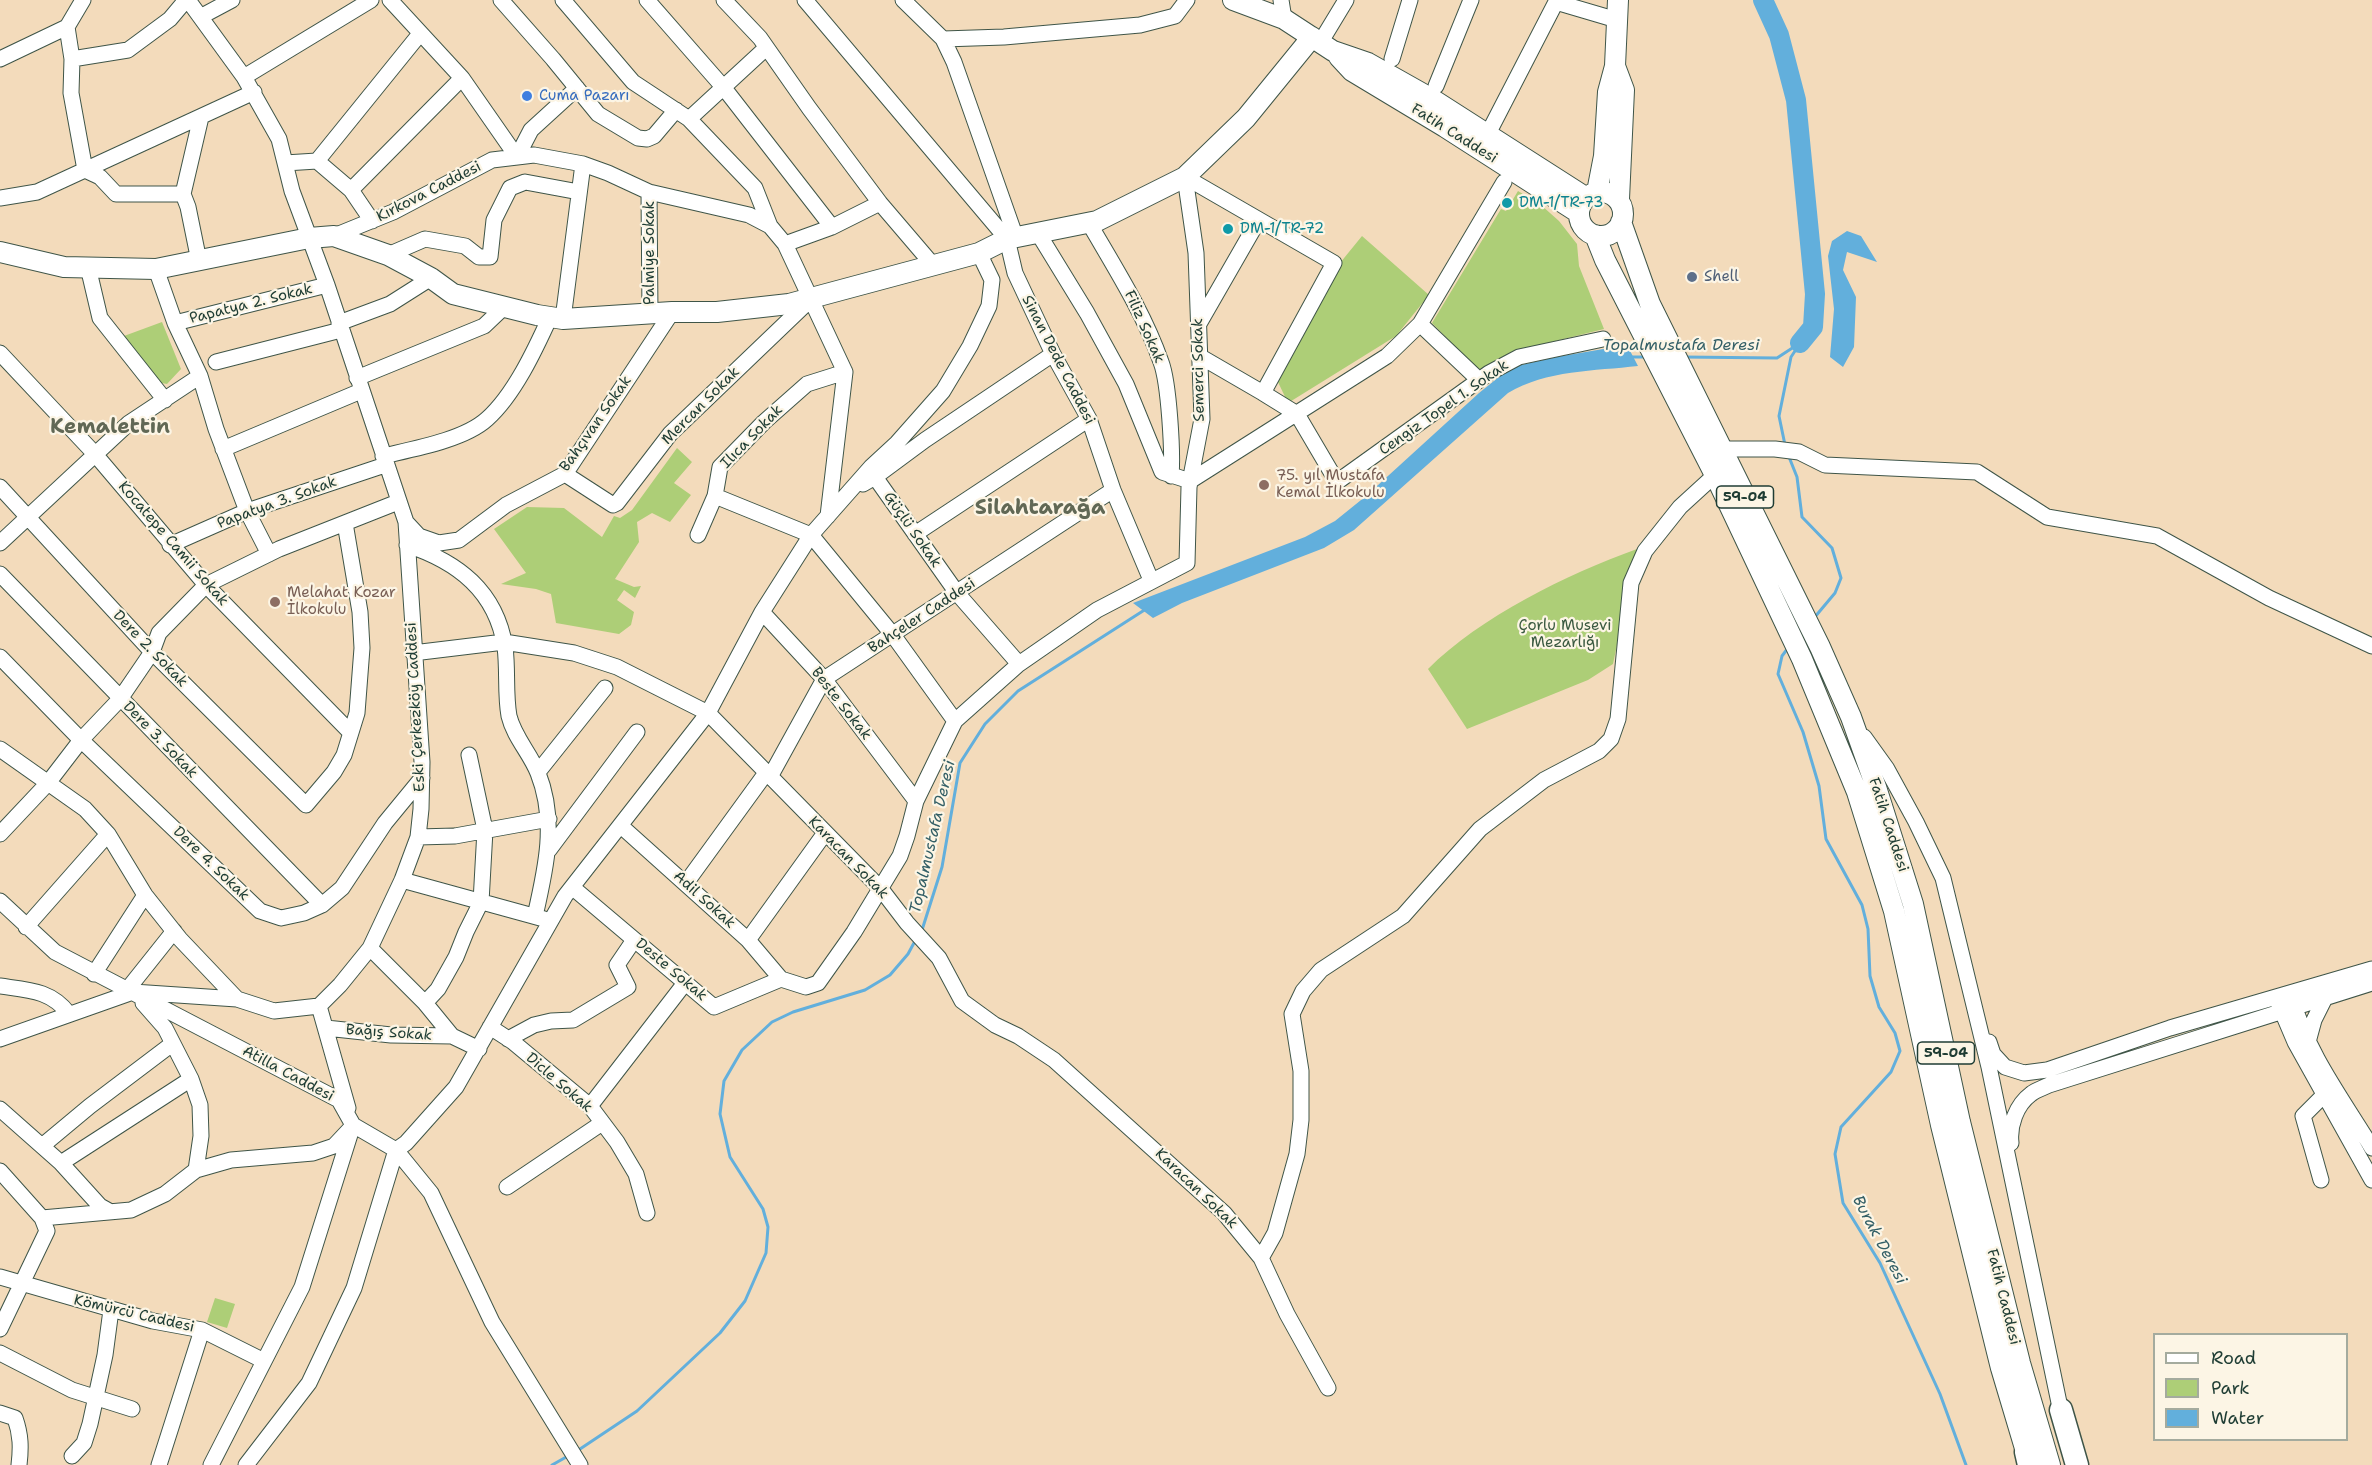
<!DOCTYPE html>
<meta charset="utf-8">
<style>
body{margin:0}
#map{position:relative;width:2372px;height:1465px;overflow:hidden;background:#f3dbbb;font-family:"Shantell Sans",sans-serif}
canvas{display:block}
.legend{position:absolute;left:2153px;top:1333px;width:195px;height:108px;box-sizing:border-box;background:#fcf5e5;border:2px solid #a4ab9e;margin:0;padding:8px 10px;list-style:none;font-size:18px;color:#1f3d34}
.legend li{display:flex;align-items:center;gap:12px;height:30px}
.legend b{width:30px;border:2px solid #a4ab9e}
</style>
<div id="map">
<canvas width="2372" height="1465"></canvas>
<ul class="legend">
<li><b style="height:8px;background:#fff"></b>Road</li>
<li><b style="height:16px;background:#adce77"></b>Park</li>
<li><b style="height:16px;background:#62afdc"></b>Water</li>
</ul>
</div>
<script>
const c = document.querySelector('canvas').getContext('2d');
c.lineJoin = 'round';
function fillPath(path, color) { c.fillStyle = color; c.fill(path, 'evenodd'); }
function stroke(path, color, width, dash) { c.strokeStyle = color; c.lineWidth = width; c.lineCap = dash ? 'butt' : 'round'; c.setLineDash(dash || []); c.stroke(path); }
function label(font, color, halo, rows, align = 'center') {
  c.font = font + ' "Shantell Sans",sans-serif'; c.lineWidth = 4.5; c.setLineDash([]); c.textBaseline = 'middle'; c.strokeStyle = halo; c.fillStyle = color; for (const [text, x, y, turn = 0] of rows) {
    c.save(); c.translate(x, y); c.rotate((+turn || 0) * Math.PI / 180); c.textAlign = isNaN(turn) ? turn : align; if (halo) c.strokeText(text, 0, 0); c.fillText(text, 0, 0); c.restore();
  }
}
const green = new Path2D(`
 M1518,191L1541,205L1559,221L1577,244L1579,266L1604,329L1511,352L1480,372L1432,323L1501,209L1506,211Z
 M1362,236L1429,295L1396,336L1288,403L1277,380L1340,263Z
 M162,322L181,369L167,384L156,382L124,336Z
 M677,448L692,462L674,483L691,495L670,522L652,513L637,522L639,542L615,579L634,587L641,586L635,598L624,590L617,600L634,612L631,625L619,634L556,623L551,594L536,589L501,584L526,573L494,529L527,507L564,508L602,537L614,516L620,518L632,510Z
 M1637,549L1613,664L1588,680L1467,729L1428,669C1480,617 1567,574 1637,549Z
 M215,1298L235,1304L227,1328L207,1322Z`);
const water = new Path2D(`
 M1847,231L1861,236L1877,262L1847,252L1843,270L1856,297L1854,347L1843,367L1830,357L1834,309L1828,256L1832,241Z
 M1627,345L1638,366C1595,371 1546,370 1508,393L1354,530L1324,548L1182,603L1153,618L1133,603L1305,537L1335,521L1366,496L1479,393L1505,372L1521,365L1556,357Z`);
const stream = new Path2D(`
 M1629,357H1647
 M1683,357L1777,358L1800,343
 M1785,445L1779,416L1791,357L1799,345
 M1789,457L1797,477L1802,517L1832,548L1841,578L1835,593L1814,618
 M1788,648L1782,656L1778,674L1803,732L1819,786L1826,839L1862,905L1868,929L1870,976L1879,1007L1895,1033L1900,1051L1891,1072L1841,1127L1835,1154L1843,1203L1880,1263L1940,1394L1966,1465
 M922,930L942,867L960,763L985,724L1018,691L1146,609
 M577,1451L637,1411L720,1333L745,1301L766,1253L768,1227L763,1209L730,1157L720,1114L724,1081L742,1050L772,1022L793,1012L865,990L890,975L908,954L915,941
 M552,1465L568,1456`);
const river = new Path2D(`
 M1763,0L1779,35L1796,100L1815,294L1813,327L1800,343`);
const minor = new Path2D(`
 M188,0L244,77L279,139L292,191L327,285L406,522L422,762L421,809L418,837L402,880L370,948L340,985L319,1006
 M390,0L462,78L517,157L531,130L577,88
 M501,0L553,59L598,114L638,138L647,139L654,136L676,110
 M563,0L633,82L689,119L755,188L770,226
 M647,0L724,88L832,227
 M724,0L760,38L809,108L880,203L933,265
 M805,0L1007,239L1015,273L1053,354L1089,419L1113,490L1151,580
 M903,0L943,39L954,62L1016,238
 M1281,0L1284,19
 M1556,2L1617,20
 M202,16L232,0
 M67,27L72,59L71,93L85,170L100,177L116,194H183L188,207L199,261
 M943,39L1004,37L1140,25L1175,16L1187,0
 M1320,43L1346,0
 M0,59L67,27L83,0
 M72,59L128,50L170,19L186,0
 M1392,59L1410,0
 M244,77L371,0
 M1436,86L1471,0
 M689,119L766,48
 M1492,126L1557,0
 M317,161L419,35
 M285,163L317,161L351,190L372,221
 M1185,177L1334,263L1263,393L1201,357
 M351,190L462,78
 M649,192L650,314
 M183,194L201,117
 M0,198L37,192L254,92
 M1089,223C1115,268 1144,313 1161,362C1169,383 1173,453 1171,476
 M1038,233L1087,313L1126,384L1162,472L1190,481L1387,356L1420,324L1504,182
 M334,236L393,212L492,160L534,155L583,164L608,173L649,192L749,215L770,226L785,244L845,372L828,516
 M785,244L832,227L880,203
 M388,255L425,239L465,246L479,257H490L494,220L510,188L525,182L579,192
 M88,267L100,318L165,400
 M156,269L175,323L200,376L216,429L247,511L269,554
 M563,319L583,164
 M1200,322L1258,221
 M175,323L327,285
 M339,323L390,304L431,278
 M1420,324L1479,380
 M0,353L94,453L206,585L350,732
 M216,362L341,330
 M357,378L484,326L504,307
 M1263,393L1297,414L1337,482L1489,373L1519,357L1603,339
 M223,449L361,391
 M1722,449H1775L1799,452L1825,465L1977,472L2047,517L2157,536L2269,598L2372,646
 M383,456C413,449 464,440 487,419C514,395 535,350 550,317
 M565,474L613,505L617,503L670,434L812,298
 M875,477L957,593L1019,664
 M863,484L875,477L925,440L1053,354
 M0,487L152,652L306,805L334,772L344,755L357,713L362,648L360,612L345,523
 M715,496L811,535L893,635L955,721
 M406,522L419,536L439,543L459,540L506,505L565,474L672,312
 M915,534L1089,419
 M698,535L715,496L720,467L764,422L807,384L845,372
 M0,543L129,423L200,376
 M170,545L247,511L385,465
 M407,545C458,562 496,591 505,647C508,670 505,694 509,716C514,737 530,753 538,773C557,821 546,868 535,916
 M0,574L322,905
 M762,612L824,679L916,801
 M413,653L504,642L574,653L617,667L708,713L881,889L907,923L939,958L962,1001L995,1025L1018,1036L1054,1060L1224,1213L1261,1258L1287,1314L1328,1388
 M0,657L81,740L260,911L281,918L304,913L322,905L342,888L385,823L422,778
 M1864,737L1887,769L1916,822L1943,878L1989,1067L2062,1417
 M0,749L85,809L108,834L145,895L180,939L237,999L274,1011L319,1006L348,1108
 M538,772L605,688
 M770,777L824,679L1113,490
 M621,826L748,940L781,979L806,987L818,983L854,932L900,856L907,836L916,801L955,721L1019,664L1097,610L1187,563L1189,487L1202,419L1196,253L1185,177
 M0,834L48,783L81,740L120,699L152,652L159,633L206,585L279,549L398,502
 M418,837L455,836L549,819
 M549,850L637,732
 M402,880L544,919
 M686,883L766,773
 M572,887L714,1007L781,979
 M0,901L55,952L339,1100L353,1125L302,1287L211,1465
 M26,927L108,834
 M748,940L825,833
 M370,948L425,1003L452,1036L479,1049
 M94,974L145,895
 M0,986C28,990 51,990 69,1014
 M127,990L174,931
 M2292,998C2307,1053 2343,1100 2372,1148
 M2278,1002L2295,1042L2372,1180
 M143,1003L165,1028L191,1079L200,1105L201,1136L196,1170
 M425,1003L438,989L456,957L466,932L481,902L485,830L469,755
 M490,1027L513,1042L590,1106L617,1142L636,1174L647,1213
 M326,1028L391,1035L452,1036
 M0,1039L133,992L237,999
 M508,1039L534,1025L551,1021L573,1020L628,987L617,965L634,940
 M1989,1042L1993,1054L2005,1067L2024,1073L2047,1070L2170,1028L2372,969
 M2308,1042L2314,1020L2325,998
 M590,1106L685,983
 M0,1109L61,1163L100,1206L109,1211
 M353,1125L396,1150L406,1143L456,1087L565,896L708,713L762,612L811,535L871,467L897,443L943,391L970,346L989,306L992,280L979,253
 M2011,1143C2009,1126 2016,1105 2031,1094C2036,1090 2043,1088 2049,1085L2372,983
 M42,1146L90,1106L172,1044
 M61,1163L191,1079
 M0,1171L42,1218L47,1231L0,1329
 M2321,1180L2303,1116L2329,1090
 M507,1187L602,1123
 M42,1218L131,1210L165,1194L196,1170L231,1160L313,1153L334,1146L350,1129
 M1261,1258L1275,1233L1297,1154L1301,1120V1071L1292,1014L1303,991L1321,970L1403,916L1480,829L1544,780L1599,751L1611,739L1618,719L1631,583L1645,551L1680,507L1715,475
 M0,1277L153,1321L202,1330L264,1361
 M0,1353L72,1390L132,1409
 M0,1413L15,1418C21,1435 21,1448 19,1465
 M72,1456L84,1443L90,1424L105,1355L111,1310
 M159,1465L202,1330
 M246,1465L309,1383L354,1288L396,1150L431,1193L492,1322L580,1465`);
const major = new Path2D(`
 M1233,0L1284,19L1333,51L1368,63L1432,99L1585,197
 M1339,57L1352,71L1445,127L1579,213
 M1615,66L1624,90L1619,199
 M1579 214a22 22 0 1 1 44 0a22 22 0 1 1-44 0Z
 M1597,192L1604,156L1608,92L1615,66L1618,0
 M1621,222L1650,304L1820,647L1851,717L1876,787L1913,904L1960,1122L2020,1363L2050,1465
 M1595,235L1605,260L1715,475L1802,659L1857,792L1894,911L1941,1125L2001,1368L2030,1465
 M0,252L64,267L156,269L309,238L334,236L388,255L431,278L453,294L537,315L563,319L672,312H717L789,304L979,253L1007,239L1097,221L1185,177L1246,118L1312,37`);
const highway = new Path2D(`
 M2061,1410L2077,1465
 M2026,1452L2029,1465`);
const markers = [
 [527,96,6,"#3f7fe0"],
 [1507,203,6,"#0f9aa8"],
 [1228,229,6,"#0f9aa8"],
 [1692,277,6,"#5c6f8a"],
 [1264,485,6,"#8d6e63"],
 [275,602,6,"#8d6e63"]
];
const shields = [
 [1745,497,57],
 [1946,1053,57]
];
const shieldNames = [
 ["59-04",1745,497],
 ["59-04",1946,1053]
];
const shopNames = [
 ["Cuma Pazarı",539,96]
];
const streetNames = [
 ["Fatih Caddesi",1454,134,32],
 ["Kırkova Caddesi",429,192,-27],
 ["Palmiye Sokak",650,253,-90],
 ["Papatya 2. Sokak",251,304,-14],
 ["Filiz Sokak",1144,327,66],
 ["Sinan Dede Caddesi",1058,360,63],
 ["Semerci Sokak",1199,370,-91],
 ["Mercan Sokak",701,406,-45],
 ["Cengiz Topel 1. Sokak",1444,408,-35],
 ["Bahçıvan Sokak",596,424,-55],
 ["Ilıca Sokak",752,437,-46],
 ["Papatya 3. Sokak",277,503,-20],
 ["Güçlü Sokak",912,530,55],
 ["Kocatepe Camii Sokak",173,544,49],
 ["Bahçeler Caddesi",922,616,-33],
 ["Dere 2. Sokak",150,649,46],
 ["Beste Sokak",841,704,52],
 ["Eski Çerkezköy Caddesi",416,707,-93],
 ["Dere 3. Sokak",160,740,46],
 ["Fatih Caddesi",1888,825,72],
 ["Karacan Sokak",848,858,46],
 ["Dere 4. Sokak",211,864,44],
 ["Adil Sokak",704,900,42],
 ["Deste Sokak",671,970,40],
 ["Bağış Sokak",389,1033,4],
 ["Atilla Caddesi",288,1074,28],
 ["Dicle Sokak",559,1083,41],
 ["Karacan Sokak",1196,1189,44],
 ["Fatih Caddesi",2003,1297,76],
 ["Kömürcü Caddesi",134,1314,13]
];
const cultureNames = [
 ["DM-1/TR-73",1519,203],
 ["DM-1/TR-72",1240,229]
];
const serviceNames = [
 ["Shell",1704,277]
];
const educationNames = [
 ["75. yıl Mustafa",1276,476],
 ["Kemal İlkokulu",1276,493],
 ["Melahat Kozar",287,593],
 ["İlkokulu",287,610]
];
const parkNames = [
 ["Çorlu Musevi",1565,626],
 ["Mezarlığı",1565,643]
];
const waterNames = [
 ["Topalmustafa Deresi",1681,346],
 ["Topalmustafa Deresi",933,837,-77],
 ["Burak Deresi",1879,1240,62]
];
const districtNames = [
 ["Kemalettin",110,428],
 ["Silahtarağa",1040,509]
];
fillPath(green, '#adce77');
fillPath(water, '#62afdc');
stroke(stream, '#62afdc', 3);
stroke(river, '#62afdc', 20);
stroke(minor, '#3f5548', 17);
stroke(major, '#3f5548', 22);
stroke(highway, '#3f5548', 25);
stroke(minor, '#fff', 15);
stroke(major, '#fff', 20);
stroke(highway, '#fff', 22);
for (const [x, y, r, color] of markers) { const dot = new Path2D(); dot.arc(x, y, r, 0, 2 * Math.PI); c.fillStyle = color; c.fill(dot); stroke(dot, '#fcf5e5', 2); }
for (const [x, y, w] of shields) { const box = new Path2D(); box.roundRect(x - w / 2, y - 11, w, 22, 4.5); c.fillStyle = '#fcf5e5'; c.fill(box); stroke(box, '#1f3d34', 1.5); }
label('bold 14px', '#1f3d34', null, shieldNames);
label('15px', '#366cbe', '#fcf5e5', shopNames, 'left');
label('15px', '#1f3d34', '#fcf5e5', streetNames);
label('15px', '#0d838f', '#fcf5e5', cultureNames, 'left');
label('15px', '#4e5e75', '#fcf5e5', serviceNames, 'left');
label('15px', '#785e54', '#fcf5e5', educationNames, 'left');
label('15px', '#3b5a41', '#fcf5e5', parkNames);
label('italic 16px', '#335f66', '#fcf5e5', waterNames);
label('bold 21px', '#616855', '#fcf5e5', districtNames);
</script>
